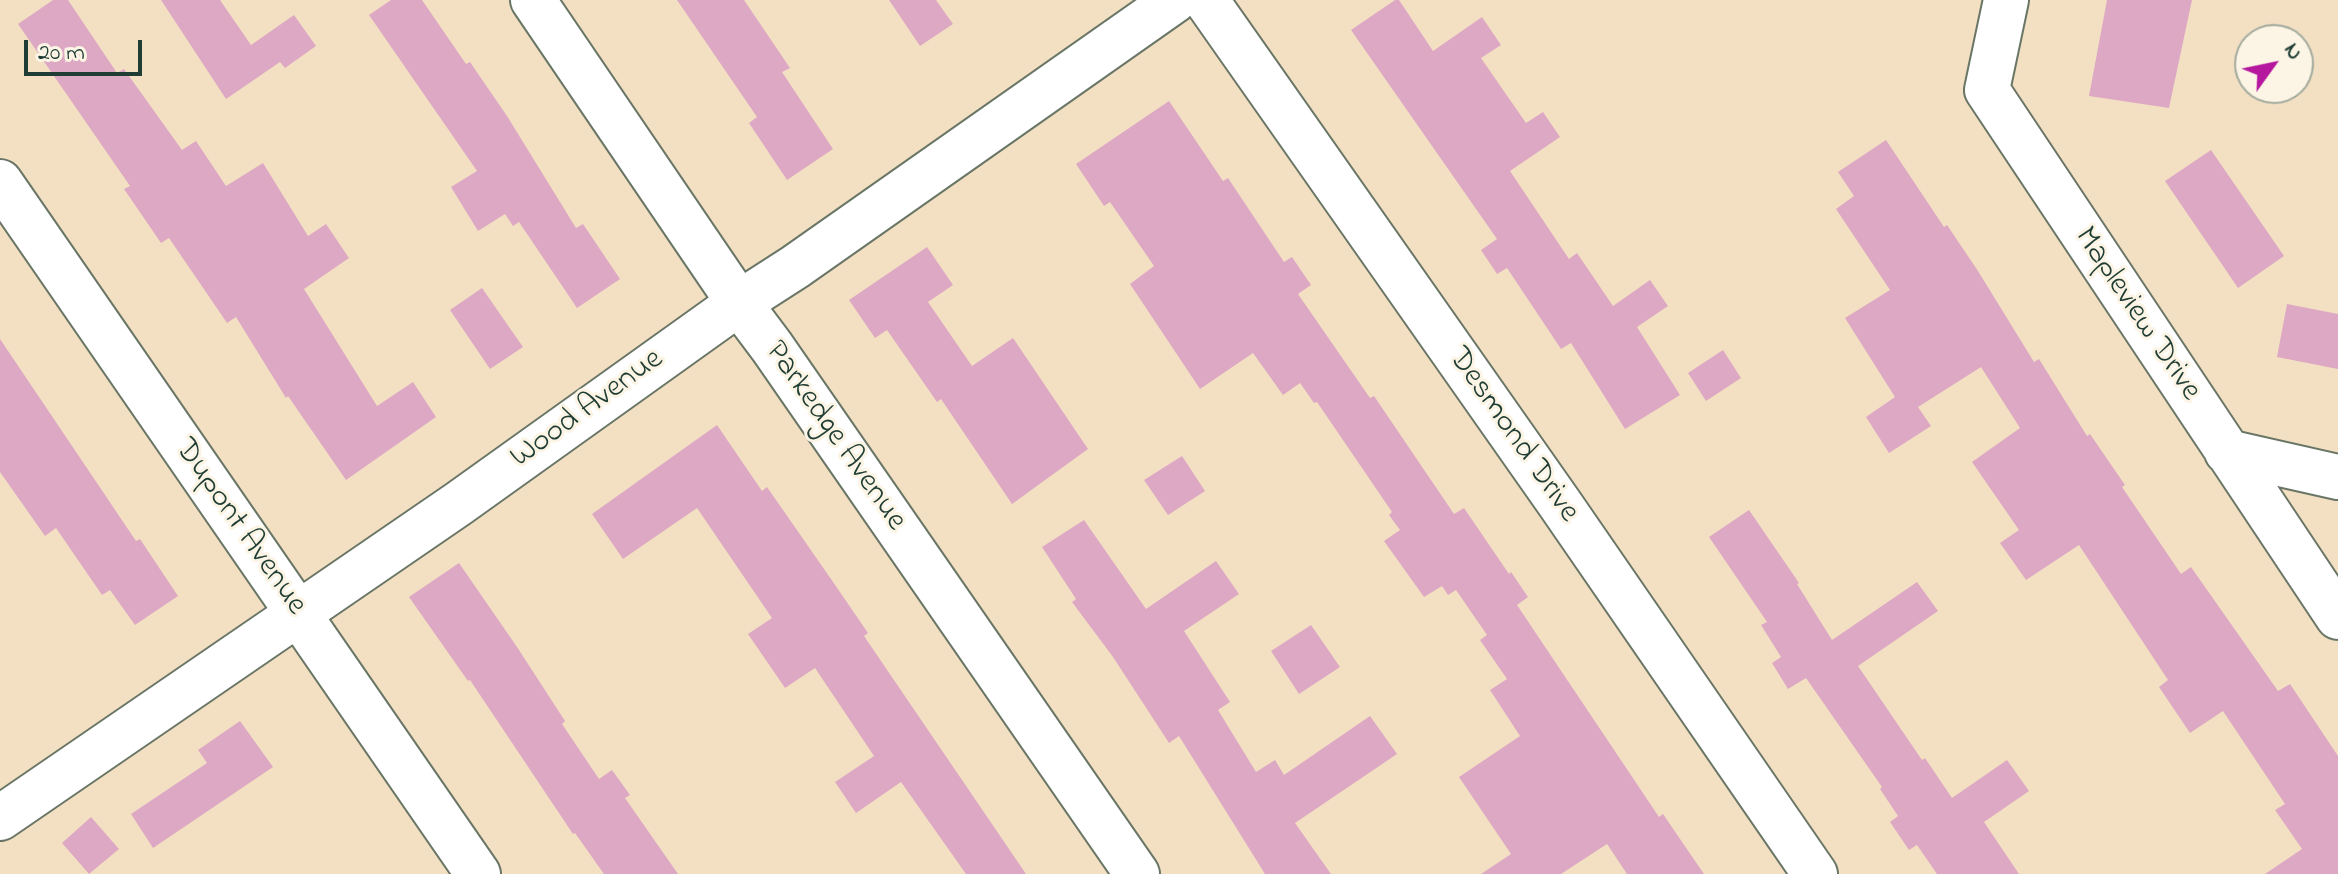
<!DOCTYPE html>
<style>
body{margin:0}
#map{position:relative;width:2338px;height:874px;overflow:hidden;background:#f3e0c3;font-family:"Indie Flower",sans-serif}
canvas{display:block}
.north{position:absolute;left:2234px;top:24px;width:80px;height:80px;box-sizing:border-box;background:#fcf5e5;border:2px solid #a4ab9e;border-radius:50%;rotate:57deg;font-size:22px;font-weight:700;line-height:32px;text-align:center;color:#1f3d34}
.north::after{content:'';display:block;margin:auto;width:28px;height:36px;background:#b5179e;clip-path:polygon(50% 0,100% 100%,50% 72%,0 100%)}
.scale{position:absolute;left:24px;top:40px;width:118px;height:36px;box-sizing:border-box;border:4px solid #1f3d34;border-top:0;padding-left:10px;font-size:24px;line-height:28px;white-space:nowrap;color:#1f3d34;-webkit-text-stroke:6px #fcf5e5;paint-order:stroke}
</style>
<div id="map">
<canvas width="2338" height="874"></canvas>
<div class="north">N</div>
<div class="scale">20 m</div>
</div>
<script>
const c = document.querySelector('canvas').getContext('2d');
c.lineJoin = 'round';
function fillPath(path, color) { c.fillStyle = color; c.fill(path, 'evenodd'); }
function stroke(path, color, width, dash) { c.strokeStyle = color; c.lineWidth = width; c.lineCap = dash ? 'butt' : 'round'; c.setLineDash(dash || []); c.stroke(path); }
function label(font, color, halo, rows, align = 'center') {
  c.font = font + ' "Indie Flower",sans-serif'; c.lineWidth = 6; c.setLineDash([]); c.textBaseline = 'middle'; c.strokeStyle = halo; c.fillStyle = color; for (const [text, x, y, turn = 0] of rows) {
    c.save(); c.translate(x, y); c.rotate((+turn || 0) * Math.PI / 180); c.textAlign = isNaN(turn) ? turn : align; if (halo) c.strokeText(text, 0, 0); c.fillText(text, 0, 0); c.restore();
  }
}
const building = new Path2D(`
 M53,0H68L117,73L124,69L182,150L196,141L226,186L263,163L308,236L326,224L349,258L304,289L377,406L413,382L436,417L346,480L288,396L286,398L236,317L227,323L169,238L161,243L124,189L130,186L18,24Z
 M161,0H220L251,45L294,15L316,46L285,68L280,62L226,99Z
 M391,0H422L466,64L470,62L507,116L576,228L583,224L620,279L577,308L519,222L513,226L505,214L478,231L451,187L477,171L369,15Z
 M677,0H744L790,68L782,72L833,149L787,180L749,123L757,117Z
 M889,0H936L953,24L920,46Z
 M1395,0H1399L1433,51L1482,17L1501,45L1481,58L1526,123L1543,112L1560,137L1510,171L1569,259L1577,253L1613,306L1650,280L1668,306L1637,327L1680,395L1625,429L1571,343L1561,349L1507,268L1497,274L1481,250L1497,239L1351,30Z
 M2107,0H2192L2169,108L2089,96Z
 M1169,101L1223,181L1228,178L1284,262L1292,257L1311,285L1298,294L1370,398L1374,396L1454,514L1464,508L1509,574L1511,572L1528,597L1517,605L1659,817L1663,814L1704,874H1627L1607,844L1561,874H1481L1511,854L1459,777L1520,736L1490,690L1507,679L1480,640L1487,635L1456,590L1448,595L1442,586L1424,597L1384,541L1400,530L1389,515L1392,512L1317,402L1314,403L1300,383L1283,395L1253,353L1200,389L1130,284L1154,266L1110,202L1104,206L1076,164Z
 M1886,140L1944,227L1947,225L1978,271L2034,362L2039,359L2087,436L2090,434L2125,485L2122,487L2181,574L2191,567L2278,691L2290,684L2338,756V874H2265L2302,849L2275,810L2285,804L2223,711L2190,733L2159,687L2168,680L2079,545L2026,580L2000,543L2019,530L1972,462L2020,428L1981,367L1918,407L1931,426L1889,453L1866,417L1895,397L1845,318L1890,290L1836,209L1854,196L1838,172Z
 M2211,150L2284,256L2238,288L2165,181Z
 M927,247L953,285L928,302L972,366L1013,338L1088,449L1012,504L941,399L937,402L887,330L875,338L849,300Z
 M482,288L523,347L490,369L450,310Z
 M2287,304L2338,314V369L2277,357Z
 M0,339L136,541L140,539L178,596L135,625L110,590L102,595L56,528L45,536L0,472Z
 M1723,350L1741,378L1706,401L1688,373Z
 M717,425L762,491L767,487L831,579L868,633L864,636L1026,874H966L901,782L856,813L835,782L874,756L815,668L785,688L748,634L772,618L697,508L623,559L592,514Z
 M1182,456L1205,491L1168,515L1144,480Z
 M1749,510L1799,583L1797,584L1832,640L1917,582L1938,611L1858,666L1922,760L1925,758L1952,798L2007,760L2029,791L1984,822L2019,874H1937L1917,845L1909,850L1890,822L1898,816L1880,789L1882,787L1806,678L1788,689L1772,663L1781,657L1761,625L1767,622L1709,537Z
 M1084,520L1146,609L1216,561L1239,594L1184,631L1230,702L1218,710L1256,772L1275,760L1284,775L1370,716L1397,754L1295,823L1331,874H1265L1179,736L1169,743L1113,657L1072,602L1076,599L1042,547Z
 M459,563L517,647L565,721L562,724L599,779L612,770L630,795L625,798L678,874H604L575,833L573,834L470,680L468,681L409,597Z
 M1311,625L1340,667L1299,694L1271,651Z
 M240,721L273,767L153,848L131,814L207,763L198,750Z
 M91,817L119,849L89,874L62,843Z`);
const minor = new Path2D(`
 M533,0L739,303L772,347L1137,874
 M1206,0L1560,504L1815,874
 M2006,0L1987,90L2338,617
 M0,182L478,874
 M2227,452L2338,477
 M0,818L458,504L739,303L795,267L1175,0`);
const streetNames = [
 ["Mapleview Drive",2136,315,56],
 ["Wood Avenue",588,410,-36],
 ["Desmond Drive",1512,436,55],
 ["Parkedge Avenue",834,437,55],
 ["Dupont Avenue",239,528,55]
];
fillPath(building, '#dda8c3');
stroke(minor, '#697666', 48);
stroke(minor, '#fff', 44);
label('32px', '#1f3d34', '#fcf5e5', streetNames);
</script>
